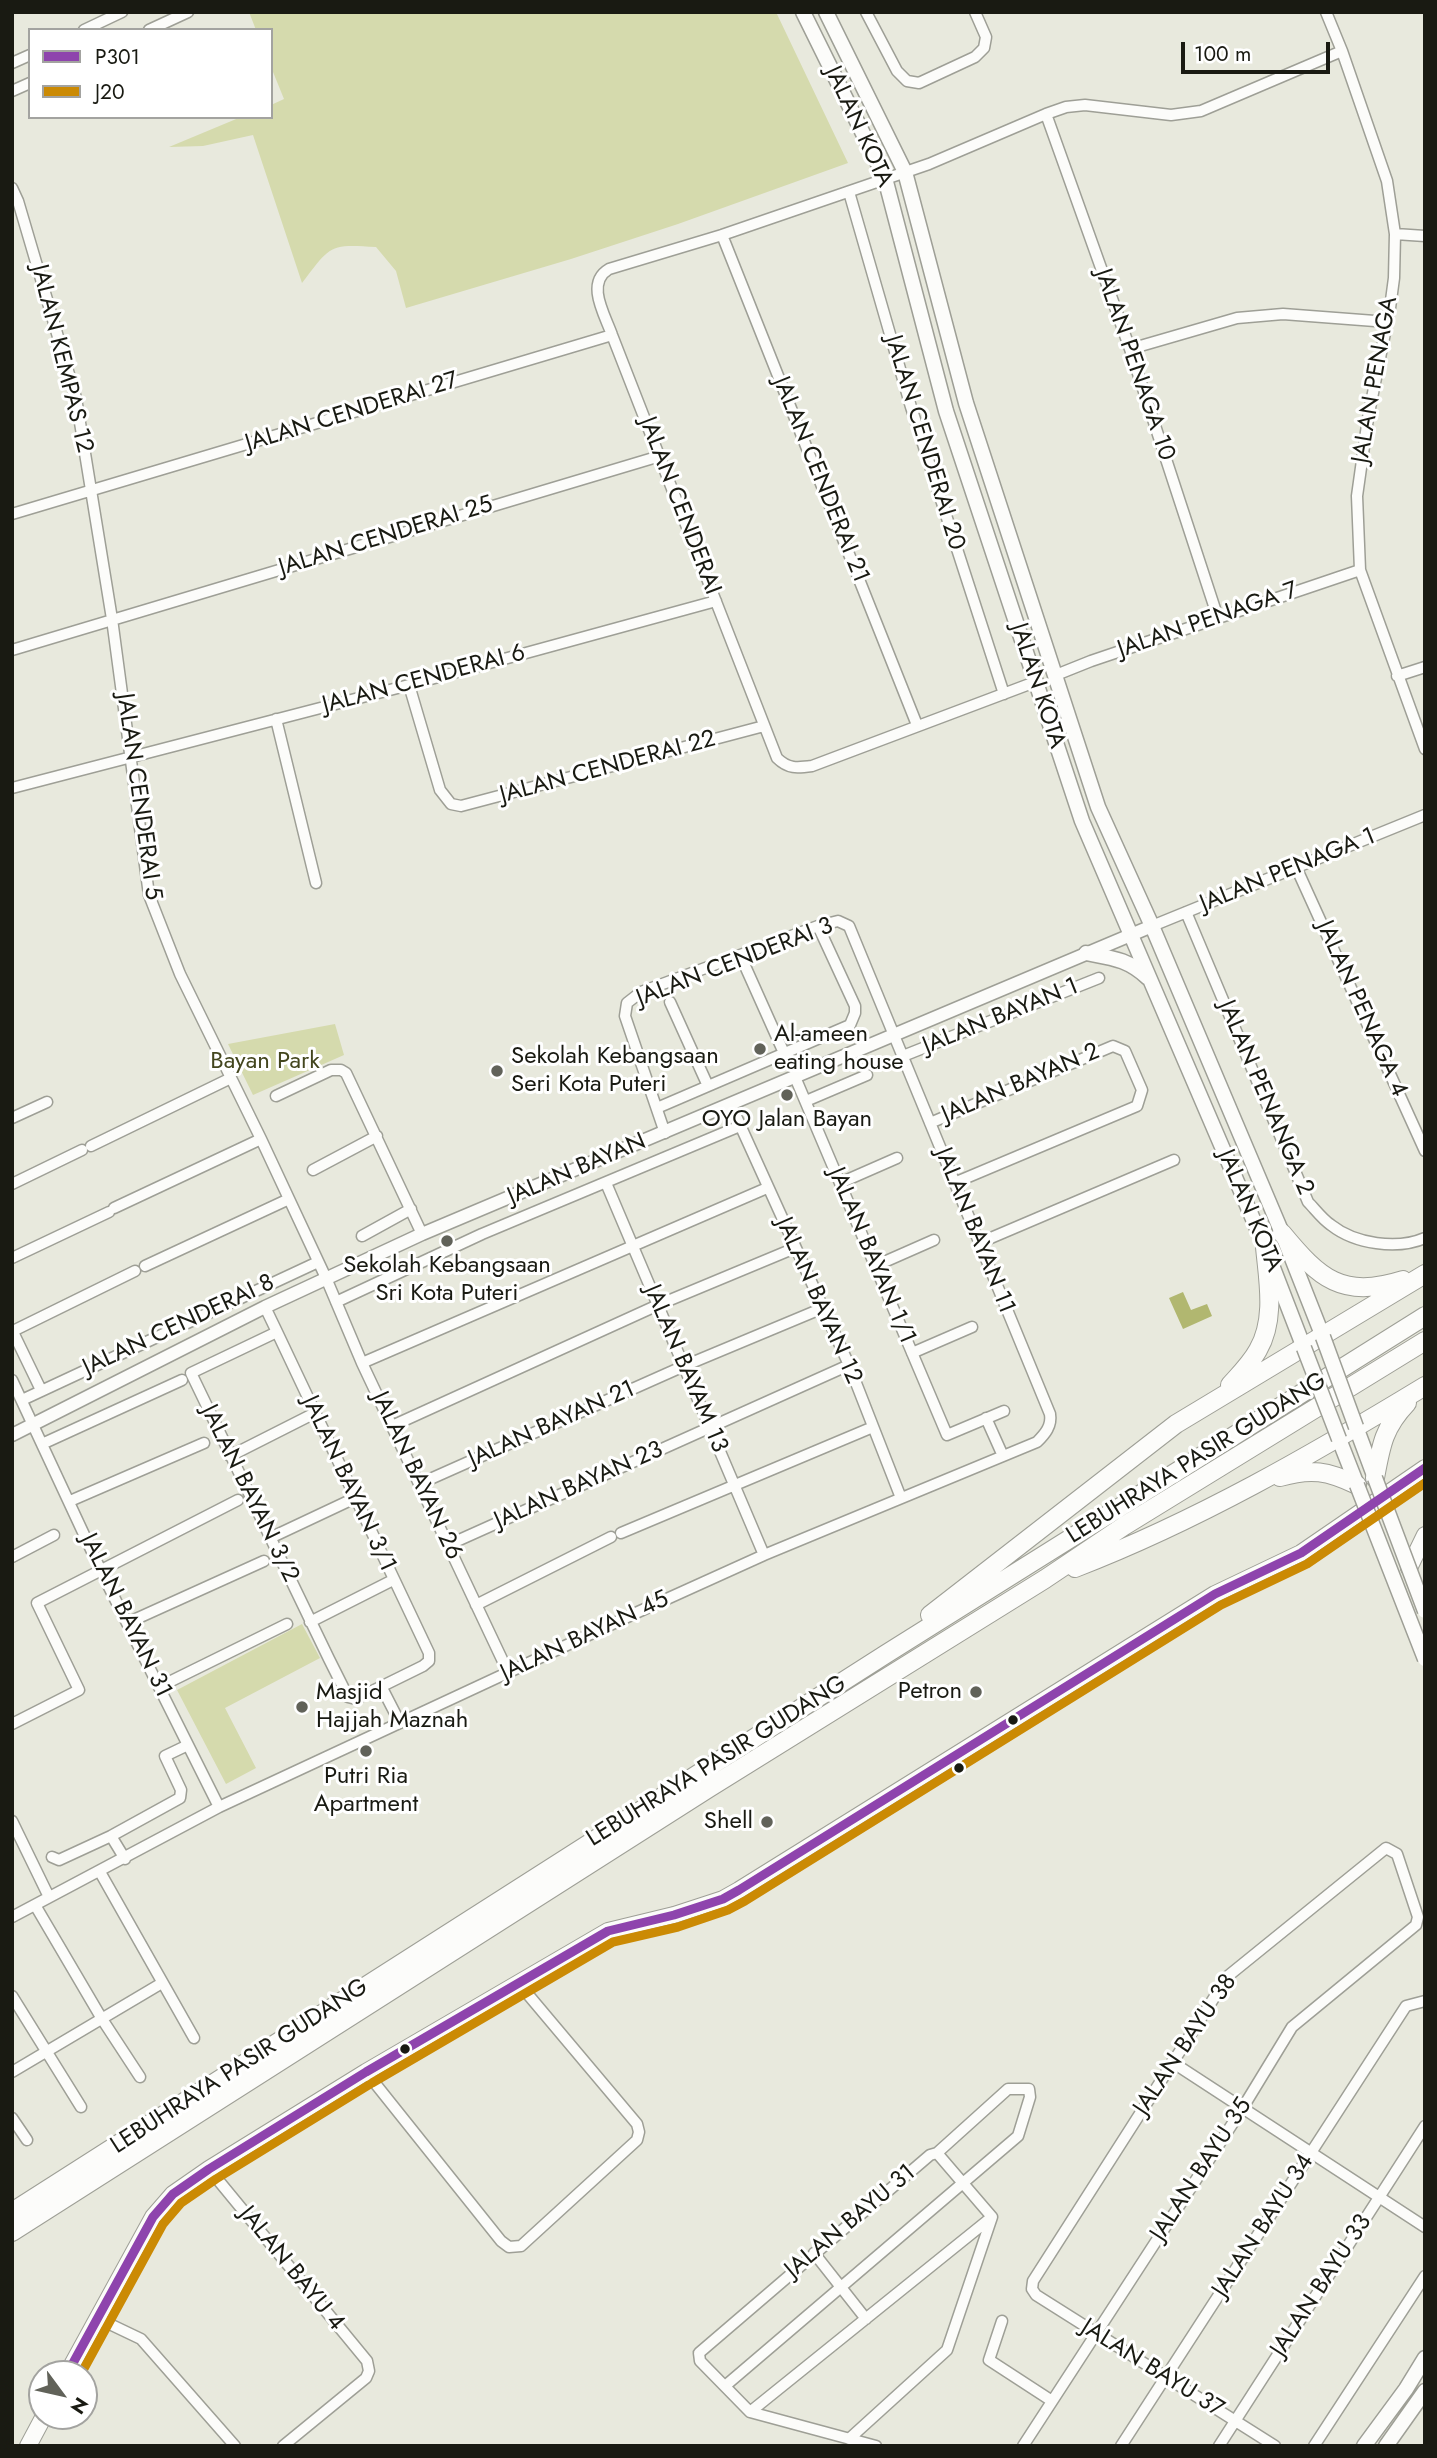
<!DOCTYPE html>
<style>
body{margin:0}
#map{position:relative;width:1437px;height:2458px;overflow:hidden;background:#e8e9dd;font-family:Jost,sans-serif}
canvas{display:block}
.frame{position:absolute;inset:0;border:14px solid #191a12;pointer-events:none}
.legend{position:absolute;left:28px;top:28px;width:245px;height:91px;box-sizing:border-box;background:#fff;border:2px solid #a3a3a0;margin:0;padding:9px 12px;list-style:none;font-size:21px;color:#191a12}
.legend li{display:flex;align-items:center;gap:14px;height:35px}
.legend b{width:35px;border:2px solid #a3a3a0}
.north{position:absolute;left:28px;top:2360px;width:70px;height:70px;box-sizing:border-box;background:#fff;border:2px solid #a3a3a0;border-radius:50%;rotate:123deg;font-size:19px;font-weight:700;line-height:28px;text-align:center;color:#191a12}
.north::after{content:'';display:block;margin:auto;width:24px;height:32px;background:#616259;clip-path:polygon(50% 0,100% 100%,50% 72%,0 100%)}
.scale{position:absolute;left:1181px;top:42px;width:149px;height:32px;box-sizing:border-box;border:4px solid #191a12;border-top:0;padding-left:9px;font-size:21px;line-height:24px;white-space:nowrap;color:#191a12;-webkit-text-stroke:5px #fff;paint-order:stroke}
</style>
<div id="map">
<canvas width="1437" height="2458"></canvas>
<div class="frame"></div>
<ul class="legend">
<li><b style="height:9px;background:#8e44ad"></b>P301</li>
<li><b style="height:9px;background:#cb8a04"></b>J20</li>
</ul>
<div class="north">N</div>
<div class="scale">100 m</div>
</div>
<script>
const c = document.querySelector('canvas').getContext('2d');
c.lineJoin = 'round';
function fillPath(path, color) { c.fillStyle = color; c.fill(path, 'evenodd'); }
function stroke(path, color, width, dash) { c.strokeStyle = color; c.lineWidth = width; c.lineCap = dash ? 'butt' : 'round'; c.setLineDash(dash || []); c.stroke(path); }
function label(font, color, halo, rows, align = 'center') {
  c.font = font + ' Jost,sans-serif'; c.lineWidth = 6; c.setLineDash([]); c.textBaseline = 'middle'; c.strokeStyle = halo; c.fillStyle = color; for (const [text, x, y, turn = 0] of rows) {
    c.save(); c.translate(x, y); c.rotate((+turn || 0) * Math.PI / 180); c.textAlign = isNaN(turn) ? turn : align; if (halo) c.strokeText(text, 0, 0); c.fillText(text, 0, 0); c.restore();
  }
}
const green = new Path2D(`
 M249,12H776L848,163L678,224L571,259L406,308L396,271L376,247C329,244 331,245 302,283L253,135L203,146L169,147L241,117H271V105L284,99L271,67V30H256Z
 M335,1024L344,1055L253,1095L228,1044Z
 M302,1624L320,1658L225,1708L256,1768L226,1784L177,1690Z`);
const water = new Path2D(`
 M1183,1292L1191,1310L1207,1304L1212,1316L1183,1329L1169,1298Z`);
const minor = new Path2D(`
 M866,12L897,71L907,81L919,83L975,57L984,48L986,37L975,12
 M1326,12L1342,51L1387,181L1395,234L1394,278L1390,308L1368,418L1357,496L1360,570L1425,749
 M84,30L122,12
 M149,30L188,12
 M12,63L30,55
 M12,91L30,83
 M1046,114L1130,349L1218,618
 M12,188L18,201L76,398L112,619L149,895L180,974L261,1139L326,1278L362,1363L508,1672
 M849,192L911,407L1004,694
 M1395,234L1425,236
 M722,235L917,725
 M1130,349L1237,318L1283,314L1388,322
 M12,514L612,335
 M12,650L660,456
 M1056,675L1091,661L1360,570
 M1397,676L1425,667
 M1035,682L812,766C797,768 788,769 777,758L612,335C605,315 585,283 609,269L722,235L929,164L1046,114L1066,107L1085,105L1171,115L1201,111L1342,51
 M409,685L440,790L451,804L461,806L764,726
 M276,719L316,883
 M12,788L409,685L716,601
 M1296,867L1425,1151
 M1186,912L1308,1202C1315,1209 1322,1219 1331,1225C1355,1244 1397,1250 1425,1238
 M1152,926L1425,815
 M741,957L784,1053
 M670,1002L708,1086
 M903,1056L1099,978
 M795,1077L947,1435L1004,1411
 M276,1096L331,1070H341L346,1073L422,1234
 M806,1101L867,1075
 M731,1105L849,1365L901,1498
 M657,1108L850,1025L855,1013V1006L818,926
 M12,1118L47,1102
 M930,1123L1113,1046L1125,1051L1142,1090L1137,1106L954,1183
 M91,1146L231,1078
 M313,1170L377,1136
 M606,1183L764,1555
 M840,1183L897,1158
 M12,1184L82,1150
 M114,1208L261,1139
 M362,1236L411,1209
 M979,1243L1174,1160
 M12,1258L109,1212
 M145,1266L289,1199
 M875,1266L934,1240
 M336,1302L482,1234L740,1126
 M265,1307L277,1332L429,1653V1661L423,1666L356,1699L348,1697L329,1659L191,1373L277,1332
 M12,1330L41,1390
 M13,1331L135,1271
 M912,1353L972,1327
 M362,1363L767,1188
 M12,1380L101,1571L219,1807
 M22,1400L318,1262
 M986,1418L1003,1456
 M392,1426L658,1305L795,1248
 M42,1444L182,1380
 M230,1456L315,1413
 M419,1484L684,1366L823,1308
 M70,1501L204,1443
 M621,1533L873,1427
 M270,1538L355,1498
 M448,1545L849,1365
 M12,1557L54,1535
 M476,1605L611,1537
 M310,1622L393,1580
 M127,1623L264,1561
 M381,1686L400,1723
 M159,1687L287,1624
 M12,1724L79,1690L37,1603L238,1500
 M12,1821L49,1897
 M111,1836L125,1859
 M52,1857L59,1860L111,1836L180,1798L181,1790L165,1756L188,1745
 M100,1872L194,2038
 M35,1905L102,2019L140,2077
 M12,1917L219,1807L638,1612L764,1555L1037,1442C1045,1434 1052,1426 1050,1414L849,926L838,921L818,926L641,992L627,1003L625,1016L665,1133
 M12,1996L81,2107
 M1172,2062L1425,2227
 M12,2072L162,1983
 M366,2072L501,2241L509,2247L521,2246L637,2140L639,2132L637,2124L520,1985
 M12,2118L27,2140
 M209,2169L367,2361L369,2371L366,2378L283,2446
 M814,2253L866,2319
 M97,2318L141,2339L235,2446
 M1002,2321L989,2360L1052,2401
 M725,2386L1018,2136L1030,2097L1029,2089H1008L937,2153
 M750,2412L992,2217
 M849,2439L947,2350L992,2217L937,2153L930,2155L699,2353L700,2361L750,2412L876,2446
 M1023,2446L1242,2109L1292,2027L1416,1925L1418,1917L1397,1854L1386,1848L1228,1976L1033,2281L1032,2289L1036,2295L1275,2446
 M1121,2446L1406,2006L1425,2001
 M1219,2446L1425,2126
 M1314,2446L1425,2276`);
const tertiary = new Path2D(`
 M12,1435L265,1307L422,1234L1152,926`);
const secondary = new Path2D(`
 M803,12L885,178L946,411L1082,821L1265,1247L1304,1348
 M826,12L905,172L966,403L1098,807L1152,926L1282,1233L1323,1337
 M1086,953C1112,958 1128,959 1148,978
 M1356,1427L1375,1478
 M1339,1439L1357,1485
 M1364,2446L1406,2389L1425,2358
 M1386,2446L1425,2391`);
const primary = new Path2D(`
 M1409,1568L1425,1535
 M67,2374L153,2217L173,2194L209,2169L366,2072L608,1931L674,1915L723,1899L739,1890L1215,1594L1301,1553L1425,1468
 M28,2446L44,2416`);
const trunk = new Path2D(`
 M1282,1233C1320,1279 1342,1299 1403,1280
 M1230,1385C1240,1374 1251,1363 1258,1350C1276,1319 1268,1280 1265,1247
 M1280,1477C1311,1468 1328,1471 1357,1485
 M1375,1478C1381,1445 1384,1427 1407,1403
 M1075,1568C1197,1521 1313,1454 1425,1386
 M930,1615L1176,1424L1425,1274
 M12,2212L886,1654L1425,1316
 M12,2232L709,1788L1045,1579L1124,1526L1425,1341`);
const secondaryBridge = new Path2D(`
 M1323,1337L1356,1427
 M1304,1348L1339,1439
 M1375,1478L1425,1611
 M1357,1485L1425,1659`);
const bus1 = new Path2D(`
 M67,2374L153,2217L173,2194L209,2169L366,2072L608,1931L674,1915L723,1899L739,1890L1215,1594L1301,1553L1425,1468`);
const bus2 = new Path2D(`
 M81,2374L163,2224L181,2203L216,2179L372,2083L613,1942L678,1927L728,1910L745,1901L1221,1605L1307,1564L1425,1483`);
const markers = [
 [760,1049,7,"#616259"],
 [497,1071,7,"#616259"],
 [787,1095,7,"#616259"],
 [447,1241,7,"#616259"],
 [976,1692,7,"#616259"],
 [302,1707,7,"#616259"],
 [1013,1720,6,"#191a12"],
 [366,1751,7,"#616259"],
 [959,1768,6,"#191a12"],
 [767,1822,7,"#616259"],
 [405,2049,6,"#191a12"]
];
const streetNames = [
 ["JALAN KOTA",858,127,65],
 ["JALAN KEMPAS 12",61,359,76],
 ["JALAN PENAGA 10",1134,365,71],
 ["JALAN PENAGA",1376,380,-80],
 ["JALAN CENDERAI 27",352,413,-17],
 ["JALAN CENDERAI 20",924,443,73],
 ["JALAN CENDERAI 21",820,480,68],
 ["JALAN CENDERAI",679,506,69],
 ["JALAN CENDERAI 25",386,537,-17],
 ["JALAN PENAGA 7",1208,621,-19],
 ["JALAN CENDERAI 6",424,680,-15],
 ["JALAN KOTA",1037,686,72],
 ["JALAN CENDERAI 22",608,768,-15],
 ["JALAN CENDERAI 5",138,797,82],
 ["JALAN PENAGA 1",1288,871,-22],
 ["JALAN CENDERAI 3",735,963,-21],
 ["JALAN PENAGA 4",1361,1009,66],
 ["JALAN BAYAN 1",1001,1017,-22],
 ["JALAN BAYAN 2",1021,1084,-23],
 ["JALAN PENANGA 2",1265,1098,67],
 ["JALAN BAYAN",577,1170,-23],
 ["JALAN KOTA",1249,1211,67],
 ["JALAN BAYAN 11",974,1231,68],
 ["JALAN BAYAN 1/1",871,1256,67],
 ["JALAN BAYAN 12",818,1301,66],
 ["JALAN CENDERAI 8",179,1326,-25],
 ["JALAN BAYAM 13",685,1369,67],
 ["JALAN BAYAN 21",552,1425,-24],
 ["LEBUHRAYA PASIR GUDANG",1197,1459,-32],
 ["JALAN BAYAN 26",416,1476,65],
 ["JALAN BAYAN 3/1",348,1484,65],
 ["JALAN BAYAN 23",579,1486,-24],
 ["JALAN BAYAN 3/2",249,1494,64],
 ["JALAN BAYAN 31",125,1616,64],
 ["JALAN BAYAN 45",585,1637,-25],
 ["LEBUHRAYA PASIR GUDANG",717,1762,-32],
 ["JALAN BAYU 38",1186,2045,-56],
 ["LEBUHRAYA PASIR GUDANG",240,2067,-33],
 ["JALAN BAYU 35",1202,2170,-57],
 ["JALAN BAYU 31",851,2222,-40],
 ["JALAN BAYU 34",1264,2226,-57],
 ["JALAN BAYU 4",291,2269,51],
 ["JALAN BAYU 33",1322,2286,-57],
 ["JALAN BAYU 37",1152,2369,32]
];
const poiNames = [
 ["Al-ameen",774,1035],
 ["eating house",774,1063],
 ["Sekolah Kebangsaan",511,1057],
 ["Seri Kota Puteri",511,1085],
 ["OYO Jalan Bayan",787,1120,"center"],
 ["Sekolah Kebangsaan",447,1266,"center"],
 ["Sri Kota Puteri",447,1294,"center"],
 ["Petron",962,1692,"right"],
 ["Masjid",316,1693],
 ["Hajjah Maznah",316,1721],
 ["Putri Ria",366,1777,"center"],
 ["Apartment",366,1805,"center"],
 ["Shell",753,1822,"right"]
];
const parkNames = [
 ["Bayan Park",265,1062]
];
fillPath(green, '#d5daad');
fillPath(water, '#b1b770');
stroke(minor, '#9e9f96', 13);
stroke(tertiary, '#9e9f96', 15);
stroke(secondary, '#9e9f96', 17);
stroke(primary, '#9e9f96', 18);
stroke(trunk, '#9e9f96', 20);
stroke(minor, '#fcfcfa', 10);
stroke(tertiary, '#fcfcfa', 12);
stroke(secondary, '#fcfcfa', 14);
stroke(primary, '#fcfcfa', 16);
stroke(trunk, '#fcfcfa', 18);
stroke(secondaryBridge, '#9e9f96', 17, []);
stroke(secondaryBridge, '#fcfcfa', 14);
stroke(bus1, '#8e44ad', 9);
stroke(bus2, '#cb8a04', 9);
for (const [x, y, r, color] of markers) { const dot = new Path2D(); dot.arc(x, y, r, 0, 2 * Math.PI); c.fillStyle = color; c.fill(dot); stroke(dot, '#fff', 2.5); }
label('24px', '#191a12', '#fff', streetNames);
label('24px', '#191a12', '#fff', poiNames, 'left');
label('24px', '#43461e', '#fff', parkNames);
</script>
